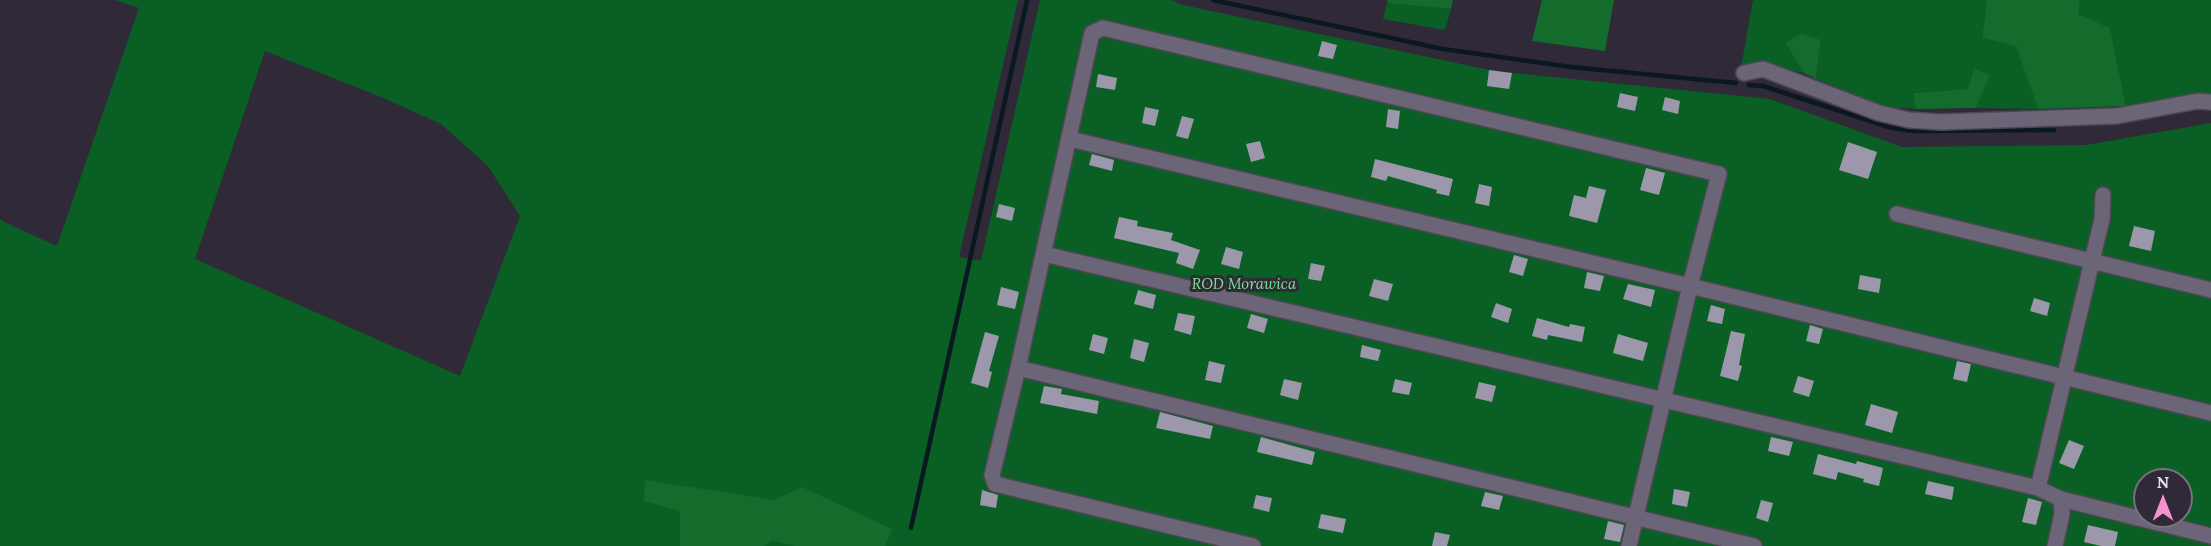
<!DOCTYPE html>
<style>
body{margin:0}
#map{position:relative;width:2211px;height:546px;overflow:hidden;background:#2f2938;font-family:Lora,serif}
canvas{display:block}
.north{position:absolute;left:2133px;top:468px;width:60px;height:60px;box-sizing:border-box;background:#2f2938;border:2px solid #77727f;border-radius:50%;rotate:0deg;font-size:16px;font-weight:700;line-height:24px;text-align:center;color:#e3dfea}
.north::after{content:'';display:block;margin:auto;width:21px;height:27px;background:#f790cf;clip-path:polygon(50% 0,100% 100%,50% 72%,0 100%)}
</style>
<div id="map">
<canvas width="2211" height="546"></canvas>
<div class="north">N</div>
</div>
<script>
const c = document.querySelector('canvas').getContext('2d');
c.lineJoin = 'round';
function fillPath(path, color) { c.fillStyle = color; c.fill(path, 'evenodd'); }
function stroke(path, color, width, dash) { c.strokeStyle = color; c.lineWidth = width; c.lineCap = dash ? 'butt' : 'round'; c.setLineDash(dash || []); c.stroke(path); }
function label(font, color, halo, rows, align = 'center') {
  c.font = font + ' Lora,serif'; c.lineWidth = 6; c.setLineDash([]); c.textBaseline = 'middle'; c.strokeStyle = halo; c.fillStyle = color; for (const [text, x, y, turn = 0] of rows) {
    c.save(); c.translate(x, y); c.rotate((+turn || 0) * Math.PI / 180); c.textAlign = isNaN(turn) ? turn : align; if (halo) c.strokeText(text, 0, 0); c.fillText(text, 0, 0); c.restore();
  }
}
const green = new Path2D(`
 M115,0H1018L959,257L981,261L1040,0H1172L1183,5L1494,71L1770,99L1902,147L2086,145L2211,123V546H0V219L6,223L57,246L139,8ZM265,51L381,97L441,124L488,166L520,216L460,376L195,259ZM2145,480H2181V516H2145Z
 M1753,0H1987L1982,38L2016,45L2038,109L1976,108L1990,75L1974,70L1969,89L1913,93L1916,109L1886,107L1816,79L1821,40L1785,43L1804,73L1760,64L1741,68Z
 M2080,0H2211V98L2126,106L2110,28L2078,14Z
 M1387,3L1451,9L1445,30L1383,19Z`);
const forest = new Path2D(`
 M1388,0H1453L1451,9L1387,3Z
 M1542,0H1614L1605,51L1532,41Z
 M1987,0H2080L2078,14L2110,28L2126,106L2038,109L2016,46L1982,38Z
 M1801,34L1821,40L1816,79L1804,73L1785,43Z
 M1974,69L1990,75L1976,108L1916,109L1913,93L1968,89Z
 M645,480L774,500L802,487L892,529L885,546H794L772,540L764,546H680V511L644,501Z`);
const stream = new Path2D(`
 M1213,0L1443,49L1571,67L1736,83
 M1749,85L1763,86L1892,128L1915,131L2054,130
 M911,528L1027,0`);
const building = new Path2D(`
 M1322,41L1337,45L1333,59L1318,56Z
 M1489,70L1512,73L1509,89L1487,86Z
 M1098,74L1117,78L1115,90L1096,87Z
 M1620,93L1638,97L1635,111L1617,107Z
 M1665,97L1680,101L1678,114L1662,110Z
 M1145,107L1159,110L1155,126L1142,123Z
 M1388,109L1400,111L1398,129L1386,127Z
 M1182,116L1194,119L1188,139L1176,136Z
 M1260,141L1265,158L1251,162L1246,144Z
 M1848,142L1877,152L1868,179L1839,170Z
 M1092,154L1114,160L1112,171L1089,165Z
 M1375,159L1453,179L1449,196L1436,193L1437,190L1388,176L1386,181L1371,177Z
 M1646,168L1665,173L1659,195L1640,190Z
 M1479,184L1492,187L1489,206L1475,203Z
 M1589,186L1606,190L1597,223L1569,216L1574,195L1586,198Z
 M999,204L1015,208L1012,221L996,217Z
 M1119,217L1138,221L1137,226L1173,233L1171,240L1200,250L1193,269L1176,263L1179,253L1114,238Z
 M2134,226L2155,231L2151,251L2129,246Z
 M1226,247L1243,252L1239,269L1221,264Z
 M1514,255L1528,259L1523,276L1509,272Z
 M1311,263L1325,266L1321,281L1308,279Z
 M1587,272L1604,276L1600,291L1584,288Z
 M1860,275L1881,279L1879,293L1858,289Z
 M1374,279L1393,284L1388,301L1369,296Z
 M1628,284L1655,290L1651,307L1623,299Z
 M1001,287L1019,292L1015,309L997,305Z
 M1138,290L1156,295L1153,309L1134,304Z
 M2034,298L2050,303L2047,316L2030,311Z
 M1496,303L1512,309L1508,323L1491,317Z
 M1711,305L1725,309L1722,324L1707,321Z
 M1178,313L1195,316L1191,335L1174,330Z
 M1251,314L1268,319L1264,333L1247,328Z
 M1537,318L1569,327L1570,324L1585,327L1582,342L1548,335L1547,340L1532,336Z
 M1810,325L1823,329L1819,344L1806,341Z
 M1731,331L1745,334L1739,365L1742,366L1738,381L1720,376Z
 M985,332L999,336L989,371L992,372L988,388L971,383Z
 M1093,334L1108,338L1104,354L1089,350Z
 M1618,334L1648,343L1643,361L1613,353Z
 M1134,339L1149,343L1144,362L1130,358Z
 M1362,345L1381,350L1378,361L1360,357Z
 M1209,361L1225,365L1221,383L1205,380Z
 M1957,361L1971,364L1967,382L1953,379Z
 M1798,376L1814,381L1809,397L1793,392Z
 M1284,379L1302,383L1298,400L1280,395Z
 M1395,379L1412,383L1409,395L1392,392Z
 M1479,382L1496,386L1492,402L1475,398Z
 M1044,386L1062,389L1061,394L1099,401L1097,414L1040,403Z
 M1871,404L1898,412L1892,433L1865,425Z
 M1160,412L1213,426L1210,439L1156,428Z
 M1261,437L1315,452L1312,465L1257,452Z
 M1771,437L1793,442L1789,456L1768,451Z
 M2069,440L2084,446L2074,469L2059,463Z
 M1818,454L1856,464L1857,461L1883,468L1879,486L1863,482L1864,479L1838,472L1836,480L1813,474Z
 M1928,481L1954,487L1952,500L1925,494Z
 M1674,489L1690,492L1687,507L1672,504Z
 M982,490L998,495L996,508L980,505Z
 M1485,492L1503,496L1499,510L1481,506Z
 M1256,495L1272,498L1269,512L1253,508Z
 M2028,498L2042,502L2036,525L2022,522Z
 M1761,500L1773,503L1768,522L1756,518Z
 M1321,514L1346,519L1343,533L1318,528Z
 M1608,521L1624,525L1620,542L1604,539Z
 M2088,525L2118,532L2115,546H2101L2084,542Z
 M1435,532L1450,535L1447,546H1432Z`);
const minor = new Path2D(`
 M1744,73L1763,69L1879,113L1909,120L1941,122L2117,116L2198,101L2211,102
 M1070,139L1690,286L2211,413
 M1897,214L2211,290
 M1044,254L2038,488
 M1018,368L1754,546
 M2061,499L2211,536
 M1253,546L995,484L992,475L1018,368L1092,33L1103,28L1719,174L1690,286L1629,546
 M2055,546L2062,514L2061,499L2038,488L2102,219L2103,195`);
const parkNames = [
 ["ROD Morawica",1244,285]
];
fillPath(green, '#0a6024');
fillPath(forest, '#146c2c');
stroke(stream, '#0a1920', 4.5);
fillPath(building, '#9c97ab');
stroke(minor, '#4c4755', 18);
stroke(minor, '#6c6577', 15);
label('italic 15px', '#7de58d', '#2f2938', parkNames);
</script>
